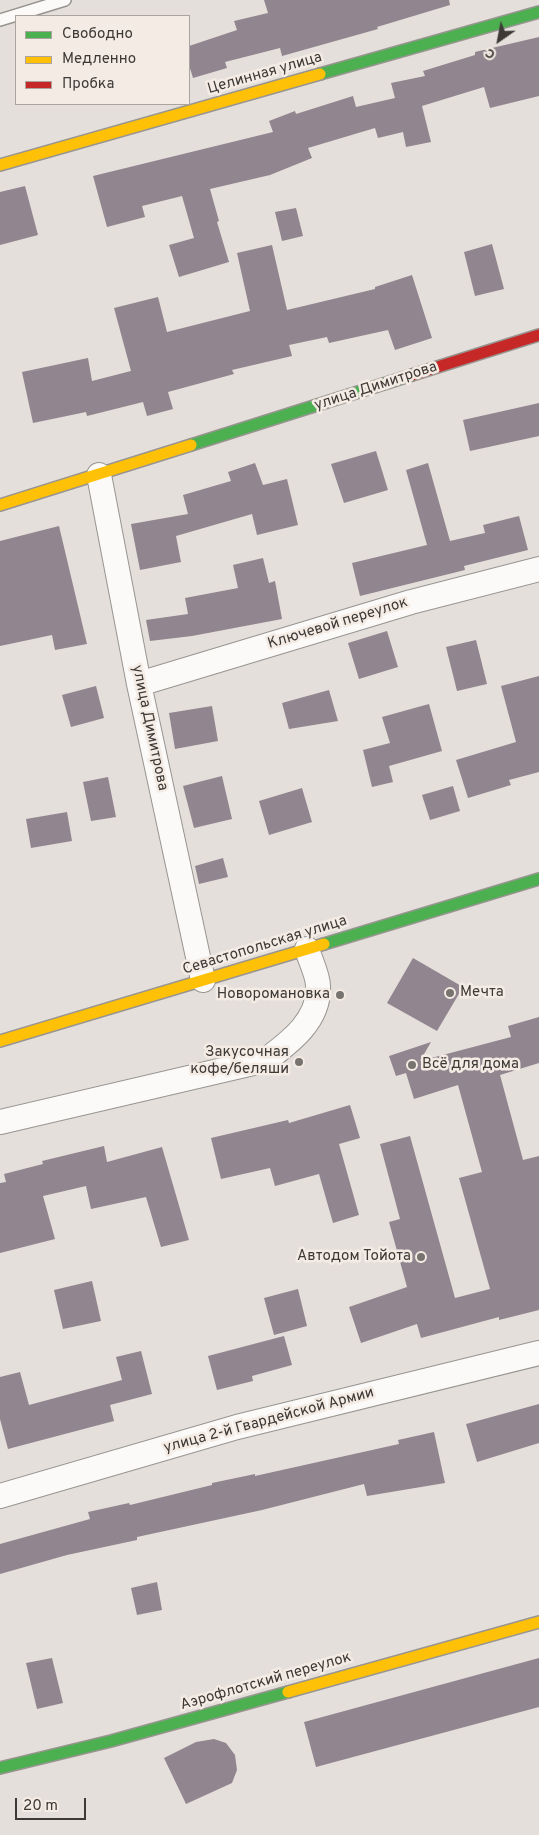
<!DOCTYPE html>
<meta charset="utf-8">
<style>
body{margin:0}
#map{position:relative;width:539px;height:1835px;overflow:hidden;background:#e4dfda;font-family:Overpass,sans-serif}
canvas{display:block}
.legend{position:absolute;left:15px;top:15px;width:175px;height:90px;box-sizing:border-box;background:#f4ece4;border:1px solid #aba49e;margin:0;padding:6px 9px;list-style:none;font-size:15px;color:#3d3936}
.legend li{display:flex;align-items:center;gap:10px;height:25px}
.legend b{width:25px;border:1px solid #aba49e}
.north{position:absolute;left:474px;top:15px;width:50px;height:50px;-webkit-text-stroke:4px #f4ece4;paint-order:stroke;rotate:213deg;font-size:14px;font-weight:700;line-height:20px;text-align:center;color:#3d3936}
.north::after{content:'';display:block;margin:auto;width:18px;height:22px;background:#3d3936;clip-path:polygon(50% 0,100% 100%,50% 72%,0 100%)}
.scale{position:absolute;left:15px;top:1798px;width:71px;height:22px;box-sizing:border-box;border:2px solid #3d3936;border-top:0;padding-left:6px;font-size:15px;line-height:18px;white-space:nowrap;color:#3d3936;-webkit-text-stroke:4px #f4ece4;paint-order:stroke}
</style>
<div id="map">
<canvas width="539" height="1835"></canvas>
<ul class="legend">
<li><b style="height:6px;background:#4caf50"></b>Свободно</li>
<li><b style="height:6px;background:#ffc107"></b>Медленно</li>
<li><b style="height:6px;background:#c62828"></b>Пробка</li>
</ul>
<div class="north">С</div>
<div class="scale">20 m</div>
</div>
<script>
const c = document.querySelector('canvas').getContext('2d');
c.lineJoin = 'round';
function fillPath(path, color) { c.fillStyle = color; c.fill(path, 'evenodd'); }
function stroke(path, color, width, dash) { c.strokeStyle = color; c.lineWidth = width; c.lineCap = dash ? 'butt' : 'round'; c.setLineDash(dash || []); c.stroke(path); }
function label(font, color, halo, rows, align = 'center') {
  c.font = font + ' Overpass,sans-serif'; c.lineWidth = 5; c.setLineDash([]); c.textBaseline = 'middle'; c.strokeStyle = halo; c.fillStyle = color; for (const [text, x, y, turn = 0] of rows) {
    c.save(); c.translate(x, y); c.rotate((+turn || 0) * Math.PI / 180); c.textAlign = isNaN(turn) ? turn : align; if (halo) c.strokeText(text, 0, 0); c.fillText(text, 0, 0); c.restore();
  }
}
const building = new Path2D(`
 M264,0H449L450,5L377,27L378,29L282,56L280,48L225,62L227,68L193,78L189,65V46L237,30L234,21L268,13Z
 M539,37V96L490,108L484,87L422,106L431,142L406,147L403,132L378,138L375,128L308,148L312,158L270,175L210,189L219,221L217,222L229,262L179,277L169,245L194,238L182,196L142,206L145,217L107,227L93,176L273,132L269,121L295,111L296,114L353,96L356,107L395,98L391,83L425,76L423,71L475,55V52Z
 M25,186L38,235L0,245V192Z
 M296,208L303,236L282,241L275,212Z
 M492,244L504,289L475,296L464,252Z
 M272,245L287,310L375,289V287L412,275L432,338L395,350L388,330L329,343L327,337L289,345L292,356L232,370L234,374L168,392L173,409L147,416L143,402L87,416L86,412L33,423L22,372L88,358L92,381L131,371L114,308L158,297L167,332L250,311L237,253Z
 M539,403V436L470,451L463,420Z
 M376,451L388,490L344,503L331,464Z
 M255,463L263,485L287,479L298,525L257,535L252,514L176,536L181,562L140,570L131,524L188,514L183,495L231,481L228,472Z
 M428,463L450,541L485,533L483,525L519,516L528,550L464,566L465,570L360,596L352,563L427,545L406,470Z
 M59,526L87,644L55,650L52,635L0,646V541Z
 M263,558L269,583L275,581L282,619L192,636L150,641L146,620L188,614L185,598L238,588L233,565Z
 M387,631L398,667L359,679L348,643Z
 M476,640L487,684L457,691L446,647Z
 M539,676V772L509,780L511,785L468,798L456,760L516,742L501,686Z
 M96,686L104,718L71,727L62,695Z
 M329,690L338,721L289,729L282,703Z
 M429,704L442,751L389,766L393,782L372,787L363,750L390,743L382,717Z
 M212,706L218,741L175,749L169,713Z
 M222,776L232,819L194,828L183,786Z
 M108,777L116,817L91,821L83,782Z
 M453,786L460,811L430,820L422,795Z
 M302,788L312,822L269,835L259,801Z
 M67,812L72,841L31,848L26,819Z
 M223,858L228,877L199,884L195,866Z
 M413,958L463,987L437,1031L387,1003Z
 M539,1017V1063L500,1075L523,1160L539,1156V1310L499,1320V1317L421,1338L417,1324L361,1343L349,1307L407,1287L389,1222L400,1219L380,1144L410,1136L455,1298L490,1289L459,1178L482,1172L458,1085L414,1099L406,1073L396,1076L389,1056L431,1042L420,1061L511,1037L508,1026Z
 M350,1105L360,1138L339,1144L359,1215L333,1223L319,1174L275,1186L270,1168L221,1179L211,1138L288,1120L289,1123Z
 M104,1146L107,1162L162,1147L189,1240L161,1247L146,1197L91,1209L86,1186L43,1196L55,1239L0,1253V1183L6,1182L4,1174L43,1164L42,1161Z
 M92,1281L101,1321L63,1329L54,1290Z
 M298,1289L307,1326L274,1335L264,1298Z
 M284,1336L292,1365L252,1376L253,1381L217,1390L208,1356Z
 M141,1351L152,1394L110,1405L114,1421L8,1449L0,1419V1377L20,1372L29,1405L122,1380L116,1357Z
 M539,1404V1443L477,1462L466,1424Z
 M434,1432L445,1483L367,1496L364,1484L262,1510L137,1537V1540L67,1555L0,1574V1544L90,1519L88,1512L129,1503L130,1505L212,1485V1483L255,1474V1476L399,1444L398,1440Z
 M157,1582L162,1610L137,1615L131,1588Z
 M52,1658L63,1703L37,1709L26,1663Z
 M539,1658V1707L316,1767L304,1722Z
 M214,1739L226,1743L235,1755L237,1770L232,1783L186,1804L164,1758L196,1742Z`);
const lane = new Path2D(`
 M0,20L65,0`);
const street = new Path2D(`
 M99,475L139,684L203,980
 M139,684L411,602L539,569
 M0,1122L266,1060C290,1042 320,1020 318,986C318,975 310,960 307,949
 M0,1496L237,1427L539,1353`);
const fast = new Path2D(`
 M320,74L539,12
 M191,445L412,375
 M324,944L539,879
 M0,1768L111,1741L288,1692`);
const slow = new Path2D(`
 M0,165L320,74
 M0,505L191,445
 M0,1041L324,944
 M288,1692L539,1622`);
const jam = new Path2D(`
 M412,375L539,335`);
const markers = [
 [450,993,5,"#77736f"],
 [340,995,5,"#77736f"],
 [299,1062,5,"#77736f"],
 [412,1065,5,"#77736f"],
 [421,1257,5,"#77736f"]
];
const streetNames = [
 ["Целинная улица",265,74,-16],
 ["улица Димитрова",376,387,-18],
 ["Ключевой переулок",338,624,-17],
 ["улица Димитрова",149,728,78],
 ["Севастопольская улица",265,946,-17],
 ["улица 2-й Гвардейской Армии",269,1421,-15],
 ["Аэрофлотский переулок",266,1682,-16]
];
const poiNames = [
 ["Мечта",460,993,"left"],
 ["Новоромановка",330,995],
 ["Закусочная",289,1053],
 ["кофе/беляши",289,1070],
 ["Всё для дома",422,1065,"left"],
 ["Автодом Тойота",411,1257]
];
fillPath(building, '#91858f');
stroke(lane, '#989591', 14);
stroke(street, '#989591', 26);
stroke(fast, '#989591', 14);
stroke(slow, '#989591', 14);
stroke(jam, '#989591', 14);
stroke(lane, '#fbfaf9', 11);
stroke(street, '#fbfaf9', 24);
stroke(fast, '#4caf50', 11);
stroke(slow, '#ffc107', 11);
stroke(jam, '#c62828', 11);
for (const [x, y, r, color] of markers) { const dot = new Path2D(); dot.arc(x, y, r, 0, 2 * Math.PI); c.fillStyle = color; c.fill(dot); stroke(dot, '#f4ece4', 2); }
label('15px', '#3d3936', '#f4ece4', streetNames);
label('15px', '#3d3936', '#f4ece4', poiNames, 'right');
</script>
